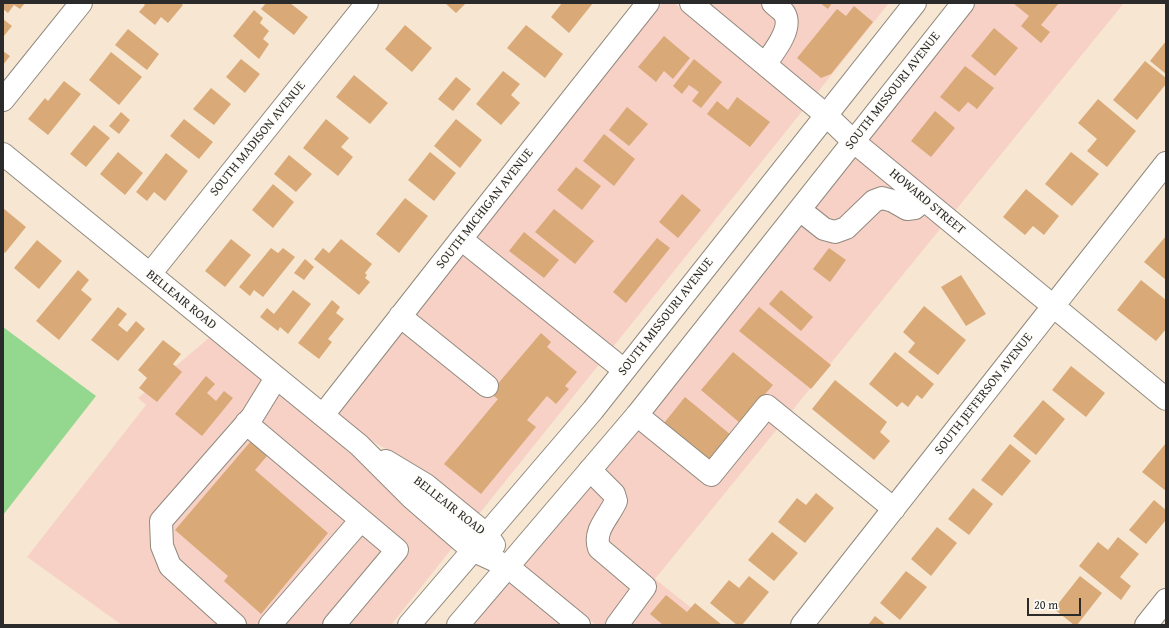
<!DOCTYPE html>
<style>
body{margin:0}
#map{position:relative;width:1169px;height:628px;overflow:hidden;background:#f7e7d2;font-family:"Gentium Book Plus",serif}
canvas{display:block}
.frame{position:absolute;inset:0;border:4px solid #2b2b2b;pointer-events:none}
.scale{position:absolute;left:1027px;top:598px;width:54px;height:18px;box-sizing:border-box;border:2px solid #2b2b2b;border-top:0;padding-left:5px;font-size:12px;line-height:14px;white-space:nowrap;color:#2b2b2b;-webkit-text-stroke:3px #fdfcf7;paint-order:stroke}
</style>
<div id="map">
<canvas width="1169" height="628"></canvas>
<div class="frame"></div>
<div class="scale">20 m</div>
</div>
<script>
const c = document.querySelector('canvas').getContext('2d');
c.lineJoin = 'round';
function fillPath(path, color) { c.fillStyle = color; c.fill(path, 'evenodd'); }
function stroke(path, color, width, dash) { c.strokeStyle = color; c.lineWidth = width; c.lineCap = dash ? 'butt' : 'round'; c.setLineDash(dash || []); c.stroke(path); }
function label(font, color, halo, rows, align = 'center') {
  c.font = font + ' "Gentium Book Plus",serif'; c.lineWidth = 3; c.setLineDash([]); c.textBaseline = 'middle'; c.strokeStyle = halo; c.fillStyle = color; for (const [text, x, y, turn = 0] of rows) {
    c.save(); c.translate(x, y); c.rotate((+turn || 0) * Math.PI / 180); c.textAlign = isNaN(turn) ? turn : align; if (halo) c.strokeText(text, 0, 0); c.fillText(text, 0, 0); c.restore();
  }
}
const built = new Path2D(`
 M662,3H674L804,109L479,514L433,476L365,437L336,413Z
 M707,3H889L817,93Z
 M975,3H1124L955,211L867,139Z
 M854,156L941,228L655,579L713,625H596L522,564Z
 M210,337L346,448L345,450L352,454L405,506L453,547L391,625H122L27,557L146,405L138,398Z
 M509,580L563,625H473Z`);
const green = new Path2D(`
 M3,327L96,396L3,515Z`);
const building = new Path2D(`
 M3,3H25L20,9L14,5L8,13L3,9Z
 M143,3H180L183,5L168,23L161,17L155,25L139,12L145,5Z
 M266,3H290L308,17L294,35L261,9Z
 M445,3H466L456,13Z
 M562,3H593L569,33L551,17Z
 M820,3H832L828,9Z
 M1013,3H1059L1041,25L1050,32L1041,43L1021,26L1029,16Z
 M854,6L873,22L831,74L821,78L797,58L837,9L846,16Z
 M254,10L263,18L260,23L269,31L263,39L269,44L259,59L233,36Z
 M3,19L12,26L3,37Z
 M405,25L432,48L412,72L385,49Z
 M526,25L563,54L545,78L507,48Z
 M994,28L1018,48L995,76L971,56Z
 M128,29L159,54L147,70L115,45Z
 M664,36L690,58L673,79L664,71L656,82L638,67Z
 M1166,41V74L1150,61Z
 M3,51L10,56L3,65Z
 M111,52L142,77L119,105L89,80Z
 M241,59L260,74L245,93L226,77Z
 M694,59L722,82L701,108L692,101L699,92L689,85L682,94L673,86Z
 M1145,61L1166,78V84L1137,120L1113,100Z
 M965,66L994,88L977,109L968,102L959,112L940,97Z
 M503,71L520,84L511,95L520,103L501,125L476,104Z
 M354,75L388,103L370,124L336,97Z
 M456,77L471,89L453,111L438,99Z
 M64,81L81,94L48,135L28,119L45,98L48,101Z
 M211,88L231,104L214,125L193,109Z
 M737,97L770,122L750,147L707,114L717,101L728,110Z
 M1098,99L1136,131L1107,167L1087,151L1097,139L1078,123Z
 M627,107L648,124L629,146L609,130Z
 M935,111L955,128L931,157L911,141Z
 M121,112L130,120L119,134L109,126Z
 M184,119L213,142L199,159L170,136Z
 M326,119L349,138L341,147L353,157L338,176L303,148Z
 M456,119L482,140L460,168L434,146Z
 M94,125L110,138L86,167L70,154Z
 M604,134L635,159L614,186L583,161Z
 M118,152L143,173L125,195L100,174Z
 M430,152L456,173L434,201L408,180Z
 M1071,152L1099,174L1072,206L1045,184Z
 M166,153L188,171L165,201L154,192L147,201L136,192Z
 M289,155L312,174L296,192L274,174Z
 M576,167L601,186L582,210L557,190Z
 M273,184L294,202L273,228L252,210Z
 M1026,189L1059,216L1044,235L1033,226L1025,235L1003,217Z
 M682,194L701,210L678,238L659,222Z
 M405,198L428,216L399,253L376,234Z
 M3,208L26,227L5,253L3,251Z
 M554,209L594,241L575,264L535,232Z
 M524,232L559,260L544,278L509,251Z
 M1166,236V280L1144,262Z
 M657,238L670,248L626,303L613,292Z
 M231,239L251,255L225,287L205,271Z
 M341,239L372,264L365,273L367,275L365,278L370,282L359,295L314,259L323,248L329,253Z
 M37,240L62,261L39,289L14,268Z
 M271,248L278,253L283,248L295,257L263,297L254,290L250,296L239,287Z
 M829,248L846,260L830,282L813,269Z
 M305,259L314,267L304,280L294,273Z
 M78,270L89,280L81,290L92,299L59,340L36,321Z
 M961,275L986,314L966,326L941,287Z
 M1141,280L1166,300V329L1156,341L1117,310Z
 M293,290L311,304L288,334L280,327L278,331L260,317L267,308L274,314Z
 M781,290L813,317L801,331L769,304Z
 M332,300L340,307L336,313L344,319L328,339L332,342L319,359L298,343Z
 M924,306L966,340L938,375L908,352L915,343L903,332Z
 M118,307L127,314L118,325L127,332L136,321L145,329L118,361L91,340Z
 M759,307L831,365L811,389L739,331Z
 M541,333L551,342L547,347L577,372L565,386L569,389L556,404L547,396L527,420L536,427L481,494L444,464L498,399L490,393Z
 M163,340L181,354L173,364L182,372L157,402L139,388L147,378L138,370Z
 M733,352L773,385L740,423L701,390Z
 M895,352L934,384L922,399L917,395L908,407L902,402L897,407L869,384Z
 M1071,366L1105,393L1086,417L1052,390Z
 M206,376L215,384L207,393L216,401L224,391L233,398L202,436L175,414Z
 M835,380L887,422L880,432L890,441L874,460L812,409Z
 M685,397L731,435L707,465L660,428Z
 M1043,400L1065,419L1036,455L1013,436Z
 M251,441L267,456L255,470L328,533L261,614L224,581L228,576L175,530Z
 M1166,443V491L1142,472Z
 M1010,444L1031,461L1002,496L981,480Z
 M973,488L993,504L969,535L948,519Z
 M816,493L834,508L805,543L778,522L797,498L806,505Z
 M1154,500L1166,510V520L1146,544L1129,530Z
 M937,527L957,543L931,576L911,559Z
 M772,532L798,553L774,581L748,560Z
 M1118,537L1139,554L1120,577L1131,586L1121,600L1079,566L1098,542L1108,550Z
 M906,571L927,587L900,620L880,603Z
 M749,576L769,592L742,625H737L710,603L729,580L739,588Z
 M1080,576L1102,593L1077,625H1074L1054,609Z
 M666,595L687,612L695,603L722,625H663L650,614Z
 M875,616L886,625H868Z`);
const minor = new Path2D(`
 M691,3L826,115L853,141L1166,399
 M765,64C773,53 794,28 784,13C782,10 776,6 773,3
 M3,100L81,3
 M800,210L824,229L835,232L846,228L874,201L882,198L893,201L907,209L915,208L923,199
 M461,239L624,370
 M150,274L367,3
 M400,316L487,386
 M323,415L461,239L648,3
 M637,415L711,475L767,406L894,509
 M246,423L397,550L334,625
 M590,470L614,494L616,501C609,517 593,530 599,548L645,587L617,625
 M235,625L170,566L162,546L161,521L252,417L276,378
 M270,625L361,520
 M802,625L1166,163
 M1146,625L1166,600`);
const major = new Path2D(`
 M3,154L359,445L412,498L472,550L507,566L579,625
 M386,461L426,485L486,534L494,545
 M409,625L593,410L915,3
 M458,625L637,415L963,3`);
const streetNames = [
 ["SOUTH MISSOURI AVENUE",893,91,-52],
 ["SOUTH MADISON AVENUE",258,139,-51],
 ["HOWARD STREET",927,202,40],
 ["SOUTH MICHIGAN AVENUE",485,209,-52],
 ["BELLEAIR ROAD",181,300,39],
 ["SOUTH MISSOURI AVENUE",666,317,-52],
 ["SOUTH JEFFERSON AVENUE",984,394,-52],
 ["BELLEAIR ROAD",449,506,38]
];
fillPath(built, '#f7d1c6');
fillPath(green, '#94d78f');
fillPath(building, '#d9aa77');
stroke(minor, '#91897e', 24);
stroke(major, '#91897e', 24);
stroke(minor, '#fff', 22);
stroke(major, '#fff', 22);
label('13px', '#2b2b2b', '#fdfcf7', streetNames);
</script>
